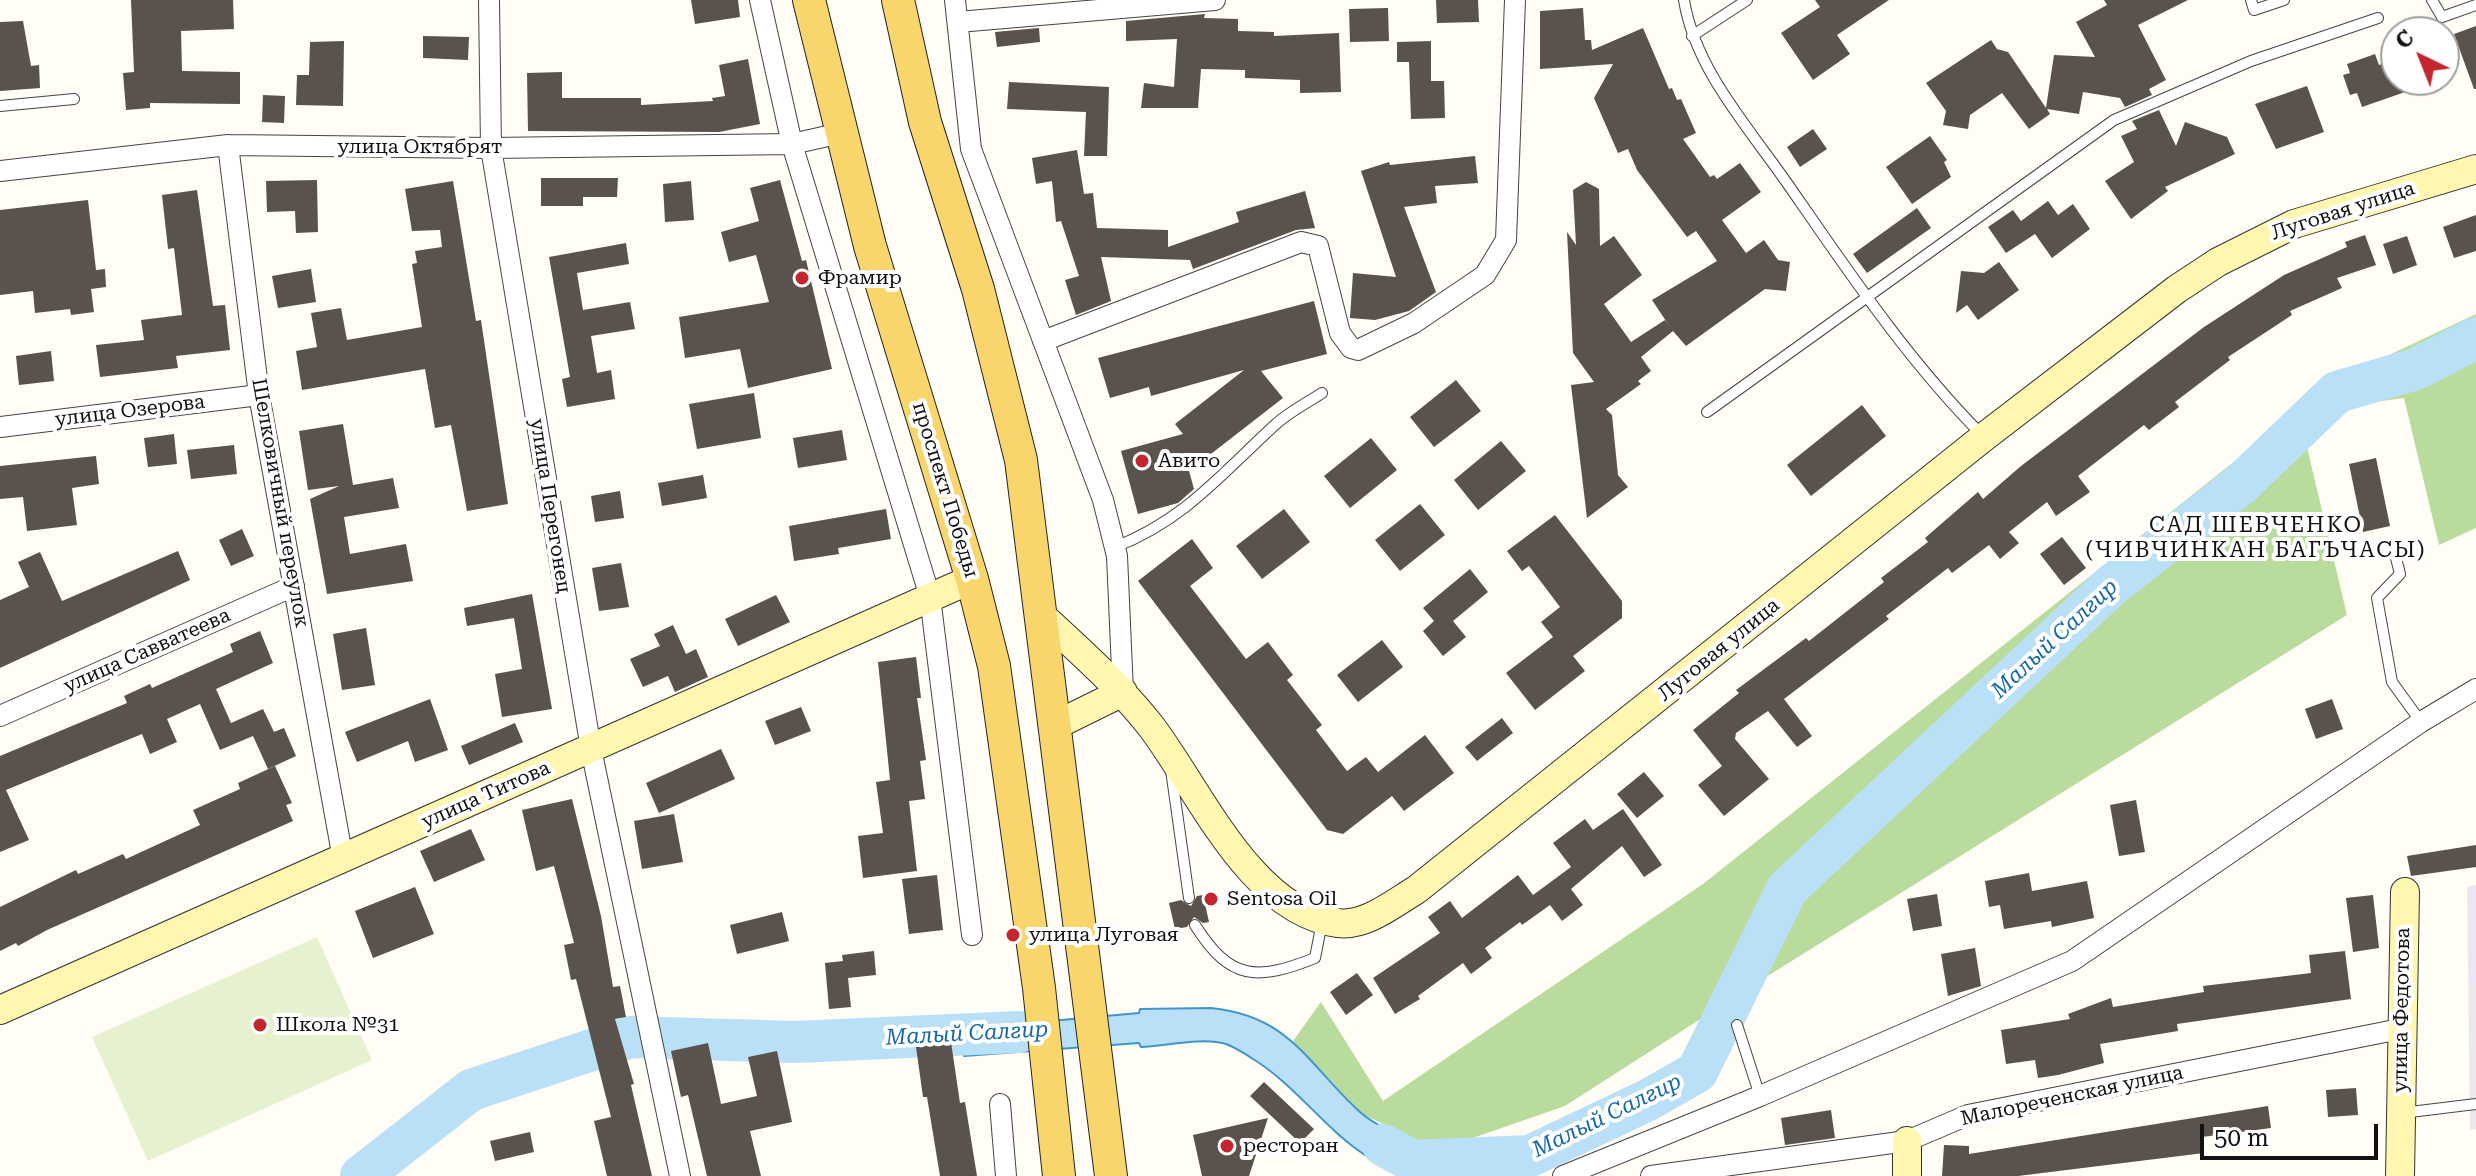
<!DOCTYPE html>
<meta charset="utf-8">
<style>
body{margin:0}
#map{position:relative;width:2476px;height:1176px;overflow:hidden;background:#fffdf5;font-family:"Roboto Serif",serif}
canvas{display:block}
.north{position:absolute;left:2380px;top:16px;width:80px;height:80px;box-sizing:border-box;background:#fff;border:2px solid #a0a0a0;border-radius:50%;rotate:317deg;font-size:22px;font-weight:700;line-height:32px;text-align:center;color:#111}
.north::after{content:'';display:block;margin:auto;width:28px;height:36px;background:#c4262e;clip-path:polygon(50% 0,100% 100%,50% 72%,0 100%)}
.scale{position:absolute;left:2200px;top:1124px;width:178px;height:36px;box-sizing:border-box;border:4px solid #111;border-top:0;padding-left:10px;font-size:24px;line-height:28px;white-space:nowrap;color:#111;-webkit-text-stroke:6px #fff;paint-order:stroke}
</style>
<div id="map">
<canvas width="2476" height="1176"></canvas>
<div class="north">С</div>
<div class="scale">50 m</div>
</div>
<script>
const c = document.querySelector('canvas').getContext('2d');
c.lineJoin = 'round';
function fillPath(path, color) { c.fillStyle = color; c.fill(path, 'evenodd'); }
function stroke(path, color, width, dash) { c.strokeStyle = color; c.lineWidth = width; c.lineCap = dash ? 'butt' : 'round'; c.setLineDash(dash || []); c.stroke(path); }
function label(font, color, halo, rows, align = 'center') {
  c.font = font + ' "Roboto Serif",serif'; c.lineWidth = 8; c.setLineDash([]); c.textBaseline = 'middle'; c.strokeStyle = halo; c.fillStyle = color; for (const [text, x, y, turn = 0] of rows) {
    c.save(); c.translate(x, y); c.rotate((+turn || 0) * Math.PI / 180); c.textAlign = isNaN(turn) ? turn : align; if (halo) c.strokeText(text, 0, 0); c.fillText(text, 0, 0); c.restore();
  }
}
const industrial = new Path2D(`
 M2476,885V1129L2470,1130L2467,887Z`);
const forest = new Path2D(`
 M2476,314V528L2439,545L2404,398L2346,406L2305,439L2347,615L1758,982L1565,1106L1438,1150L1362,1114L1293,1041L1321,1002L1383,1101L1703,884L2338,379Z`);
const pitch = new Path2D(`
 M317,937L372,1060L148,1161L92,1037Z`);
const water = new Path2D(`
 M1211,1008C1291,1016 1308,1065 1360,1112C1379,1129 1414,1142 1438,1150L1433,1176C1351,1176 1315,1097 1253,1059C1245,1054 1235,1047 1226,1044C1202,1037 1166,1046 1141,1047L1139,1043L964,1056L961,1029L1139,1013L1140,1009Z`);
const river = new Path2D(`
 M1383,1145L1412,1161L1530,1156L1648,1100L1697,1072L1787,889L2112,585L2240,485L2337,392L2416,369L2476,338
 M361,1176L471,1090L631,1037L796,1042L1019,1032`);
const building = new Path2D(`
 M131,0H233L234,29L181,31L182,71L240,72V104L150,103V108L126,110L123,73L134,72Z
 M691,0H738L740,17L695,24Z
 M1436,0H1478L1479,22L1437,23Z
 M1815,0H1889L1837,35L1850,54L1813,80L1781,33L1820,7Z
 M2104,0H2188L2138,25L2166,80L2149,89L2152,95L2125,107L2120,98L2083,92L2079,114L2047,109L2050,114L2029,129L2002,93L1970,115L1968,129L1943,125L1946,111L1926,83L1991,40L1997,49L2008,52L2046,108L2054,55L2095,57L2076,22L2107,5Z
 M1388,8L1389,41L1350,42L1349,9Z
 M1583,8L1585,40H1591L1592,50L1643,28L1669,89L1672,88L1677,100L1681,99L1696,133L1683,139L1710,177L1714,175L1717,179L1740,163L1761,192L1722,220L1746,253L1764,240L1778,260L1790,262L1786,291L1765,289L1686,346L1673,331L1641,357L1651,371L1638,381L1641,384L1606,409L1612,415L1618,475L1628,487L1587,518L1571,385L1594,382L1573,353L1567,232L1576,245L1573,190L1586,182L1599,189L1600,246L1614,236L1642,275L1604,304L1631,342L1665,320L1670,327L1652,300L1717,261L1696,231L1687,237L1637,170L1628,149L1618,153L1594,98L1613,64L1540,69V11Z
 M1205,14L1204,18L1238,19V31L1274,32V36L1339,33L1341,92L1300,93V80L1245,78V70L1201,69L1198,108H1141L1144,83L1174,87L1177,39L1126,41V21Z
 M23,21L31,66L39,65L40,88L0,91V22Z
 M2476,26V89H2474L2454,34Z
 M1039,28L1040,42L997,47L995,32Z
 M423,36L469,37L468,60L423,58Z
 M344,41L343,106L296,105L297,75H309L310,42Z
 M1431,41V81H1444L1445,118L1411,119L1409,62H1397V42Z
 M2375,54L2379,65L2396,59V80H2431V83L2362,107L2357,93L2350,95L2343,75L2350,73L2347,64Z
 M748,59L760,124L719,132L528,131L527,73L562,72V98H641V105L713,101L712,98L725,96L719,65Z
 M1009,82L1109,87L1107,156H1084L1086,112L1007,109Z
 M2307,86L2324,132L2276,149L2255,104Z
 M263,95L285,96L284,123L262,122Z
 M2159,110L2176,146L2185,122L2227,137L2235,154L2165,187L2168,191L2131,219L2105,181L2134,162L2121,136L2137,129L2132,121Z
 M1813,129L1827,149L1800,167L1787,147Z
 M1930,136L1947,160L1944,162L1951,177L1912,204L1886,167Z
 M1077,150L1084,194L1093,193L1097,228L1168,230V247L1239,222L1236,212L1305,191L1315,228L1296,230L1193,269L1190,260L1101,257L1111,301L1076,315L1065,280L1079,276L1061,221L1056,222L1052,181L1036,184L1032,158Z
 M1475,156L1478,183L1435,186L1437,203L1404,207L1436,292L1409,311L1375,320L1350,318L1353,273L1396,277L1361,171L1389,162L1390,165Z
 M541,178H618L617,197H583V206H541Z
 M317,180L318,232L296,233L295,211L267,212L266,181Z
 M780,180L802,261L806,260L832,369L748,388L740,349L685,358L679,317L769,302L756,255L729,262L721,232L759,221L750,188Z
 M453,181L476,321L481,320L508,504L467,511L451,425L435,428L425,369L302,390L296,351L317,347L311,313L341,308L347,340L422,327L412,264L417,263L415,251L442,247L440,230L412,231L405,189Z
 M691,181L694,220L665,222L663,184Z
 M197,190L213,306L225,305L230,350L176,356L178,368L100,377L96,345L144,340L141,320L182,315L174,248L168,249L162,195Z
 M88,200L96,270L105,269L106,287L91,289L94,312L71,315L70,309L35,313L33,291L0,295V210Z
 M2048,201L2058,215L2073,204L2090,229L2052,258L2035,234L2006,253L1988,227L2013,210L2021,221Z
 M1917,208L1931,228L1867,273L1853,254Z
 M2476,215V251L2454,258L2443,227Z
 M2365,235L2376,265L2337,278L2342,288L2290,311L2292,315L2228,357L2230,360L2175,402L2179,407L2149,430L2144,425L2078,476L2090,492L2056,516L2047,502L2009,532L2019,543L2000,559L1989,545L1952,573L1948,568L1886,616L1889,619L1784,699L1812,736L1797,747L1768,711L1736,733L1735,739L1769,779L1724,816L1698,785L1722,766L1693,730L1739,693L1736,690L1806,638L1809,641L1884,582L1881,578L1928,542L1925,538L1978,492L1983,499L2021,466L2204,327L2284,275L2347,247L2345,242Z
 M2407,236L2417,265L2393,274L2383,244Z
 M626,243L629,264L577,273L583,310L630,302L635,329L591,336L597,373L611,370L615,399L567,407L562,379L570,377L549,257Z
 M1999,262L2019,290L1978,320L1967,305L1956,313L1961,271L1984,273Z
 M311,269L316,302L278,308L272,276Z
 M1314,301L1327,354L1261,371L1283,398L1189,471L1194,489L1178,503L1138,514L1121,451L1183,434L1175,424L1244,370L1151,396L1149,387L1110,398L1098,358Z
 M51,351L54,381L19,385L16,356Z
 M1456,380L1481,411L1434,447L1410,417Z
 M754,393L761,438L697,449L689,404Z
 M1862,405L1886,436L1811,496L1787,465Z
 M343,424L353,485L393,478L399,508L344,517L350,554L406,544L413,581L327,594L310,499L339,486L308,490L299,431Z
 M842,430L847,460L798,468L793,438Z
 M174,434L177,464L148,467L144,438Z
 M1371,438L1397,470L1350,508L1324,476Z
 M1501,441L1526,471L1478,510L1454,480Z
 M234,445L237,474L191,479L187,450Z
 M96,456L99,484L72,488L77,525L27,531L23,497L0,499V466Z
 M2376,458L2390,526L2363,532L2349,464Z
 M703,475L707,498L662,506L658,483Z
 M620,491L624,518L595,522L591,496Z
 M1420,504L1445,535L1400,571L1375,540Z
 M886,509L891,539L838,548L839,554L794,561L789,526Z
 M1284,509L1310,542L1262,579L1236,546Z
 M1555,515L1622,601V618L1573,656L1585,671L1535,710L1506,673L1553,637L1541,622L1560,607L1529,566L1522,571L1507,551Z
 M242,529L254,556L231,566L219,540Z
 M2062,537L2086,568L2064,585L2040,554Z
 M1192,539L1213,568L1190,586L1246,659L1268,642L1293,675L1287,680L1322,725L1316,730L1347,771L1366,757L1378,772L1425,735L1454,773L1404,811L1392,796L1343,834L1327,830L1138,581Z
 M178,551L190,580L0,668V600L29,587L18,562L40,552L62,601Z
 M621,563L629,607L599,611L592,568Z
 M1470,569L1488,592L1453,621L1466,637L1443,656L1423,631L1434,621L1423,608Z
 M532,594L552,709L502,717L495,674L522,669L514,618L467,626L464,608Z
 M776,595L790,622L738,646L725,619Z
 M673,625L686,654L696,649L708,677L675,692L668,676L643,687L630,659L660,646L654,634Z
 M366,628L375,685L342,690L333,634Z
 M260,631L273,663L216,689L231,723L263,709L274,732L284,728L296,756L268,769L253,736L220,750L200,704L167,719L177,742L150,754L142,734L6,790L29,840L0,852V756L127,703L124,696L150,684L152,688L233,652L230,644Z
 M1382,640L1403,667L1358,702L1337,675Z
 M916,657L921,698H917L926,760L920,761L925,799L909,801L917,871L863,878L858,836L883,833L876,782L890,780L878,662Z
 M430,699L448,750L415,762L408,741L357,762L345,732Z
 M2332,699L2343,729L2316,739L2305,709Z
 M801,707L811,731L775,745L765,721Z
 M1502,718L1513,733L1477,761L1465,747Z
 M515,723L523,742L469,765L461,746Z
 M721,749L735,779L659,813L646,783Z
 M275,766L292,803L286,805L293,821L47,930L18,946L16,943L0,951V907L76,870L78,874L123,854L126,859L200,825L193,810L240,789L238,783Z
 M1644,772L1664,796L1637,818L1617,794Z
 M572,799L601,916L613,987L620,986L626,1017L615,1019L634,1084L631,1085L652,1176H607L594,1121L611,1117L576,979L571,980L564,945L574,943L554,866L536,871L522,810Z
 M2136,800L2145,852L2119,856L2110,805Z
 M1623,809L1662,865L1644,877L1622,846L1571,889L1583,905L1562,921L1550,905L1522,925L1520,922L1485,948L1492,958L1471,974L1463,963L1418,996L1420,999L1395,1014L1373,978L1440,933L1428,917L1450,901L1462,918L1518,875L1533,895L1571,867L1553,843L1585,819L1593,830Z
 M674,814L683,862L642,869L634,821Z
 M471,829L485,860L434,882L420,851Z
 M2476,845V867L2411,876L2407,856Z
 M2029,873L2032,891L2087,881L2094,918L2052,927L2051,921L2004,929L2000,905L1989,907L1985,881Z
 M937,875L943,930L909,934L902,879Z
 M415,887L434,934L373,958L355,911Z
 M1937,894L1942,926L1913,931L1907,899Z
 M1203,895L1209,922L1203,923L1194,917L1187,927L1175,929L1169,903L1181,900L1191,906L1197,896Z
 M2373,895L2379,948L2353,952L2346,898Z
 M782,912L789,941L737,954L730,925Z
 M1975,948L1981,986L1948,996L1941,954Z
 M874,951L876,975L848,978L851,1007L829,1009L825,963L843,961L842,955Z
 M2345,951L2351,999L2177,1024L2178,1031L2100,1044L2104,1063L2058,1075L2038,1078L2035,1060L2006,1064L2001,1030L2070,1019L2068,1014L2111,998L2113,1007L2204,992L2203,986L2311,973L2309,955Z
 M1357,973L1373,995L1346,1015L1330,992Z
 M951,1042L960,1103L965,1102L977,1176H940L927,1097H923L916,1047Z
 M708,1043L721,1104L757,1096L748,1057L777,1051L792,1122L750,1131L761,1176H707L688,1095L681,1097L671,1051Z
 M1264,1082L1314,1129L1300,1143L1250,1096Z
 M2356,1088L2358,1115L2328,1117L2326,1090Z
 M2268,1106L2271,1128L2202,1137L2204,1153L2018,1176H1942L1944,1145L1969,1146V1154Z
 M1831,1110L1835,1138L1785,1145L1781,1118Z
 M1268,1118L1249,1176H1202L1193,1135Z
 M530,1132L534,1152L495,1161L490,1141Z`);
const lane = new Path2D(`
 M1684,0C1695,69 1748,127 1787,183C1848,271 1908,361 1984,437
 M2251,0L2254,10L2284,0
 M2432,0L2442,17L2476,5
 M1692,36L1747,0
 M0,106L74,99
 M1707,412L2114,120L2251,61L2378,18
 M1115,547C1185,520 1222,473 1276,424C1289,412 1307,403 1322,393
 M2394,550L2400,574L2377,598L2392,682L2421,722
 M1171,770L1189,898
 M1195,925C1230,981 1257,981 1315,958L1322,922
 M1737,1025L1760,1096
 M2402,1113L2476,1104`);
const street = new Path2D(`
 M489,0L491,148L591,749L680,1176
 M760,0L792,144L930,597L972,935
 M955,0L971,149L1103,500L1117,556L1123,692
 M958,22L1215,0
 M228,145L259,395L343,859
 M0,171L228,145L491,148L792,144L841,133
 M1043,341L1301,242L1318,246L1340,333L1351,348L1358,350L1414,323L1485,275L1506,240L1515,0
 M0,427L259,395
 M0,716L294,586
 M1000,1104L1006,1176
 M1563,1176L1760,1096L2072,961L2421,722L2476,689
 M1651,1176L1907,1141L1968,1115L2400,1029`);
const secondary = new Path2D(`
 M1042,616C1080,651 1118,685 1150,725C1198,787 1250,912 1338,923C1365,927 1394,903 1416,890L1984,437L2177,289L2218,262L2294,224L2476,169
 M1054,726L1123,692
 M0,1010L972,579
 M1907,1176V1141
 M2400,1176L2405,892`);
const primary = new Path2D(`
 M809,0L870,246L972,579L994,666L1039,988L1059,1176
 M898,0L925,122L978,289L1021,460L1111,1176`);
const markers = [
 [802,278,8,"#c4262e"],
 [1142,461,8,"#c4262e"],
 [1211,899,8,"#c4262e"],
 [1013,935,8,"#c4262e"],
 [260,1025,8,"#c4262e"],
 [1227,1146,8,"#c4262e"]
];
const streetNames = [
 ["улица Октябрят",420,147],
 ["Луговая улица",2343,211,-18],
 ["улица Озерова",130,411,-7],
 ["проспект Победы",945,490,73],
 ["Шелковичный переулок",280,503,80],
 ["улица Перегонец",550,506,81],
 ["Луговая улица",1719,650,-39],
 ["улица Савватеева",147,651,-24],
 ["улица Титова",486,795,-24],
 ["улица Федотова",2402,1010,-89],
 ["Малореченская улица",2072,1096,-12]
];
const poiNames = [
 ["Фрамир",818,278],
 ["Авито",1158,461],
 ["Sentosa Oil",1227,899],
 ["улица Луговая",1029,935],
 ["Школа №31",276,1025],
 ["ресторан",1243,1146]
];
const neighbourhoodNames = [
 ["САД ШЕВЧЕНКО",2256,526],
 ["(ЧИВЧИНКАН БАГЪЧАСЫ)",2256,551]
];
const waterNames = [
 ["Малый Салгир",2055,639,-43],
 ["Малый Салгир",967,1034,-3],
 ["Малый Салгир",1607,1116,-26]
];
fillPath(industrial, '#eee6ef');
fillPath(forest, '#b9dc9c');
fillPath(pitch, '#e6f2cf');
fillPath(water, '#b9e0f7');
stroke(water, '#3f96cf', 2);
stroke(river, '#b9e0f7', 42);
fillPath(building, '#5a524d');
stroke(lane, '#444', 12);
stroke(street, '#444', 22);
stroke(secondary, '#333', 30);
stroke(primary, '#222', 34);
stroke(lane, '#fff', 10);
stroke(street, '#fff', 20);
stroke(secondary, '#fff6b0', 28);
stroke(primary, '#f9d66b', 32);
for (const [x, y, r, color] of markers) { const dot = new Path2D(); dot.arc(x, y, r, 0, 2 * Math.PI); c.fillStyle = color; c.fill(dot); stroke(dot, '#fff', 3); }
label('20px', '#111', '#fff', streetNames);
label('20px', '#111', '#fff', poiNames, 'left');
c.letterSpacing = '2px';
label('22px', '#111', '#fff', neighbourhoodNames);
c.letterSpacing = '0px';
label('italic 22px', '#1768a6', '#fff', waterNames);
</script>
